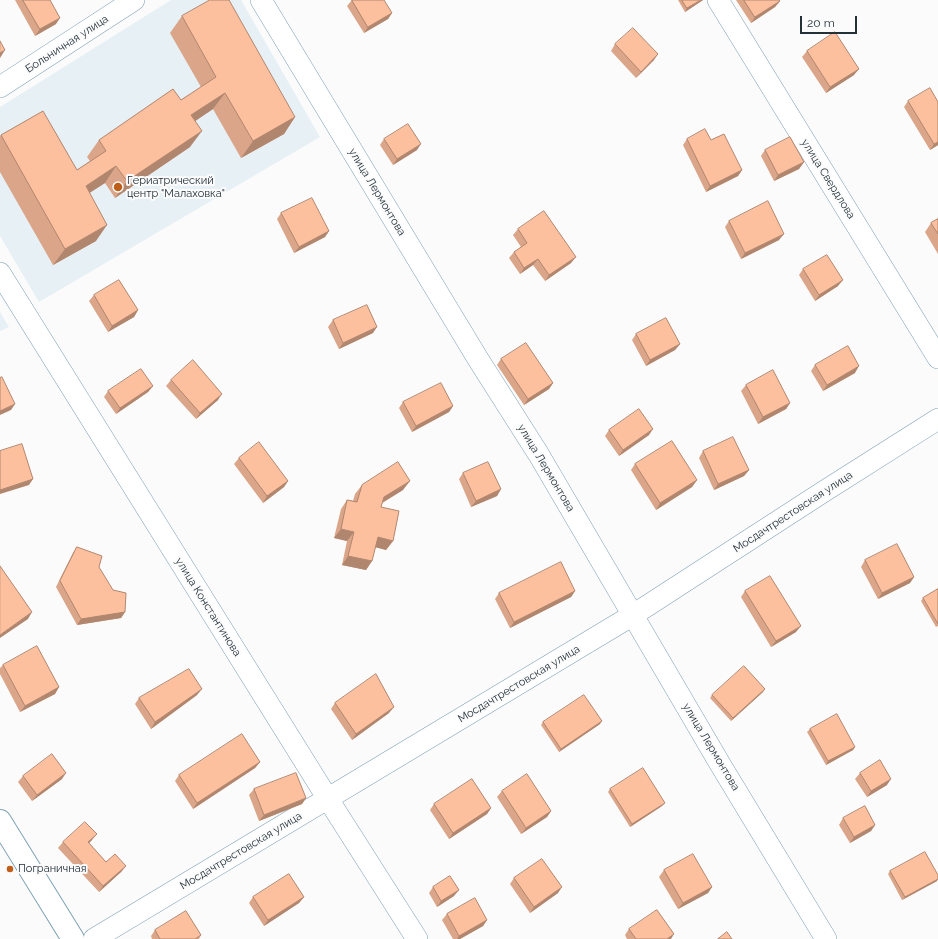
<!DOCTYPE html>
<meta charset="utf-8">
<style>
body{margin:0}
#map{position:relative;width:938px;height:939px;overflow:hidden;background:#fbfbfb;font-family:Raleway,sans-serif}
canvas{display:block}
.scale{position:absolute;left:800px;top:16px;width:57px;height:18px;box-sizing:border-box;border:2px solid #223038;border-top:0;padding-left:5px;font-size:12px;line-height:14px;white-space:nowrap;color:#223038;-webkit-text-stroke:3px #fbfbfb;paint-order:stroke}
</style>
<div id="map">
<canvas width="938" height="939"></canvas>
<div class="scale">20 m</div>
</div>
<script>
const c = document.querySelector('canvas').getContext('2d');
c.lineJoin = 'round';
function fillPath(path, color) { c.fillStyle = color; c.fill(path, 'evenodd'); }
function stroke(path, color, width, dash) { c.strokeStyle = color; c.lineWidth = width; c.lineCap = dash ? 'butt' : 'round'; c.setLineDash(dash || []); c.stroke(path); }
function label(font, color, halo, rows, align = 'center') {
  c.font = font + ' Raleway,sans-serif'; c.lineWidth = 4; c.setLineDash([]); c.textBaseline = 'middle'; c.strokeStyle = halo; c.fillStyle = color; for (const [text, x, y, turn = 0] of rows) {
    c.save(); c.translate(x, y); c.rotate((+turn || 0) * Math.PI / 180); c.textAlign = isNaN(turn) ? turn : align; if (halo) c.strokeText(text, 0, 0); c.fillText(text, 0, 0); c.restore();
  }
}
const built = new Path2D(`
 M171,0H241L320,137L39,302L0,236V107Z
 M0,312L9,327L0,331Z`);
const minor = new Path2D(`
 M261,0L478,359L539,455L720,764L826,939
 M718,0L938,358
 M0,87L134,0
 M0,273L328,799L417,939
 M94,939L633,615L823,492L938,419`);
const secondary = new Path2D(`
 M0,821L73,939`);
const wall = new Path2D(`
 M15,0H50L56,24L35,36Z
 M352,0L392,13L388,19L364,33L347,6Z
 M678,0H703L685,12Z
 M736,0H779L780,1L775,7L751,23Z
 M182,16L295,117L284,134L241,158L213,109L195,121L190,147L115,198L105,183L89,193L96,241L53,265L0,172V136L1,135L77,170L90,161L87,157L99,140L181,100L201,87L170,33Z
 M615,44L654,60L636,78L611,51Z
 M807,51L854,75L826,93L802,57Z
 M908,101L938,102V145L930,150L904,107Z
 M384,139L417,150L393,165L380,145Z
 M687,139L711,140L742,170L738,176L706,192L683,145Z
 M765,150L804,162L799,169L774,181L761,156Z
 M281,213L329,231L325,237L294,253L277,219Z
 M938,219V254L925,232L931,223Z
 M729,221L779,240L741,259L725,227Z
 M518,229L571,263L545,281L533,265L520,274L509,258L514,252L521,247L513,235Z
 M803,269L838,286L815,301L799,275Z
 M94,295L138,310L134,317L108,332L89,301Z
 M333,320L373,333L339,349L328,327Z
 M636,334L680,344L675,350L646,366L632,340Z
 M501,359L553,383L549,389L524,405L497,365Z
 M815,365L855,373L823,391L811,371Z
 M171,380L218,400L196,419L166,386Z
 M746,385L790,403L786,409L758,424L741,391Z
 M153,386L148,392L116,414L104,397L108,391Z
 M403,402L453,406L449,412L412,432L399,408Z
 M609,430L649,435L619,456L605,436Z
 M703,451L749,470L744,476L714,490L699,458Z
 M239,458L288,481L284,487L263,503L234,464Z
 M635,464L697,480L692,487L656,510L631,470Z
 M463,473L501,489L497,496L471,507L459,479Z
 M362,485L403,490L382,503L381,507L393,541L386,550L375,547L372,561L366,570L342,565L347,541L334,538L341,509L347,500L353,501L355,494Z
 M77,547L99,567L125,612L121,618L77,625L56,587L73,553Z
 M865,560L914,577L910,583L878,599L861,567Z
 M938,589V626L936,627L921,601L923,598Z
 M575,591L571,597L510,628L495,599L499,593Z
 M745,591L796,632L771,647L741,597Z
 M3,665L59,687L55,694L20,712L0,674V668Z
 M763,692L731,721L710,698L712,695Z
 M197,695L151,729L135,704L139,698Z
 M335,703L389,713L352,740L331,709Z
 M543,722L600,724L559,752L541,725Z
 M810,729L855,747L853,750L826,765L807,732Z
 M260,762L255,768L193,809L175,781L179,775Z
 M860,773L887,785L867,797L855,779Z
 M23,776L62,779L32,801L18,782Z
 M254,789L306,798L302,804L259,821L249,795Z
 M610,789L662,806L630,827L608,792Z
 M502,791L551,811L547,817L521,834L497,797Z
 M434,804L491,808L487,814L449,839L430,810Z
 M843,818L875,825L871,831L850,843L839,825Z
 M92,840L89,843L106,862L126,866L121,872L99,892L58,848L63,842Z
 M664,870L712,887L708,893L678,909L659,877Z
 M890,871L937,881L902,900L888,874Z
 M514,878L558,893L530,913L510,884Z
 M433,887L454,896L437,907L429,893Z
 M253,897H304L299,903L264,926L249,903Z
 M447,914L487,920L483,926L460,939H453L442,920Z
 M629,929L671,939H627L625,935Z
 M155,930L201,935L199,939H152L151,936Z`);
const shadedWall = new Path2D(`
 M701,0H703L685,12L687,8Z
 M780,1L775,7L751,23L755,17Z
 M392,13L388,19L364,33L368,27Z
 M60,18L56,24L35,36L40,29Z
 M5,50L0,58V53Z
 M658,54L654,60L636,78L641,72Z
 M859,69L854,75L826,93L830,87Z
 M225,93L213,109L179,132L191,115Z
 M295,117L284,134L241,158L253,141Z
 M202,131L190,147L115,198L127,181Z
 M938,142V145L930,150L934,144Z
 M421,144L417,150L393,165L397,159Z
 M804,162L799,169L774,181L778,175Z
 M116,166L105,183L74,203L86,186Z
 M742,170L738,176L706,192L710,186Z
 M107,225L96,241L53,265L65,249Z
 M329,231L325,237L294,253L299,247Z
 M784,234L779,240L741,259L745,253Z
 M576,257L571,263L545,281L549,275Z
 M538,259L533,265L520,274L524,268Z
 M843,280L838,286L815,301L819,295Z
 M138,310L134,317L108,332L112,326Z
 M377,327L373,333L339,349L343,343Z
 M680,344L675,350L646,366L650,360Z
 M859,366L855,373L823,391L827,385Z
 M553,383L549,389L524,405L528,399Z
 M153,386L148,392L116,414L120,408Z
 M222,394L218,400L196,419L200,413Z
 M790,403L786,409L758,424L763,417Z
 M15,404L11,410L0,415V411Z
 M453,406L449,412L412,432L416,426Z
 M653,429L649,435L619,456L623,450Z
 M749,470L744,476L714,490L718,484Z
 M33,479L29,485L0,494V490Z
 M697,480L692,487L656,510L660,503Z
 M288,481L284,487L263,503L267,496Z
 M410,481L403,490L377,506L384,497Z
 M501,489L497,496L471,507L476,501Z
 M341,529L354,532L347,541L334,538Z
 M378,537L393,541L386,550L371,546Z
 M348,556L372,561L366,570L342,565Z
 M914,577L910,583L878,599L882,593Z
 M575,591L571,597L510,628L514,622Z
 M32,612L28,619L0,638V635Z
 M125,612L121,618L77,625L81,619Z
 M801,626L796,632L771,647L776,641Z
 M59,687L55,694L20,712L25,706Z
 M202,689L197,695L151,729L155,722Z
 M765,689L763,692L731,721L733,718Z
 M394,707L389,713L352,740L356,734Z
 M602,721L600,724L559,752L561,749Z
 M855,747L853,750L826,765L828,761Z
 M260,762L255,768L193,809L197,803Z
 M66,773L62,779L32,801L37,795Z
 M891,779L887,785L867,797L871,791Z
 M306,798L302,804L259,821L264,815Z
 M665,803L662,806L630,827L632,824Z
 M491,808L487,814L449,839L453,833Z
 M551,811L547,817L521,834L526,828Z
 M875,825L871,831L850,843L854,837Z
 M97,834L92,840L84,848L88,842Z
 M126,866L121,872L99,892L103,886Z
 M938,879L937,881L902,900L905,897Z
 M562,887L558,893L530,913L534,907Z
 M712,887L708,893L678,909L683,903Z
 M459,890L454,896L437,907L441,901Z
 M304,897L299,903L264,926L268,920Z
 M487,920L483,926L460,939H457L459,936Z
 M674,934L671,939H667Z`);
const building = new Path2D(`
 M23,0H50L60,18L40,29Z
 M210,0H229L295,117L253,141L225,93L191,115L202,131L127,181L116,166L86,186L107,225L65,249L1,135L43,111L77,170L106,151L99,140L173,89L181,100L216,77L182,16Z
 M352,0H384L392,13L368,27Z
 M682,0H701L687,8Z
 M744,0H779L780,1L755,17Z
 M633,28L658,54L641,72L615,44Z
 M835,32L859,69L830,87L807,51Z
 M0,41L5,50L0,53Z
 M930,88L938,102V142L934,144L908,101Z
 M408,124L421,144L397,159L384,139Z
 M705,129L711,140L724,134L742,170L710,186L687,139Z
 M790,137L804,162L778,175L765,150Z
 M312,198L329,231L299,247L281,213Z
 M768,201L784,234L745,253L729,221Z
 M544,211L576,257L549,275L538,259L524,268L514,252L527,243L518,229Z
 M938,219V234L931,223Z
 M827,255L843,280L819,295L803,269Z
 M119,280L138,310L112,326L94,295Z
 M367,305L377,327L343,343L333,320Z
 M666,318L680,344L650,360L636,334Z
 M526,343L553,383L528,399L501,359Z
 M848,346L859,366L827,385L815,365Z
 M193,360L222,394L200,413L171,380Z
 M141,369L153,386L120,408L108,391Z
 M773,370L790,403L763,417L746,385Z
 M2,377L15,404L0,411V378Z
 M441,383L453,406L416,426L403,402Z
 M639,409L653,429L623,450L609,430Z
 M733,437L749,470L718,484L703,451Z
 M672,441L697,480L660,503L635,464Z
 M259,442L288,481L267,496L239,458Z
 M22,444L33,479L0,490V451Z
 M398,462L410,481L384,497L381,507L399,511L393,541L378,537L372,561L348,556L354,532L341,529L347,500L357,502L362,485Z
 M488,462L501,489L476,501L463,473Z
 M897,544L914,577L882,593L865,560Z
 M77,547L102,556L99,567L113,590L126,593L125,612L81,619L60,581Z
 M561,562L575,591L514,622L499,593Z
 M0,566L32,612L0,635Z
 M770,576L801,626L776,641L745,591Z
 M938,589V624L923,598Z
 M37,646L59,687L25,706L3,665Z
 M744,666L765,689L733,718L712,695Z
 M189,669L202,689L155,722L139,698Z
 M376,674L394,707L356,734L335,703Z
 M584,695L602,721L561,749L543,722Z
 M837,714L855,747L828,761L810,729Z
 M242,734L260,762L197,803L179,775Z
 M52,754L66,773L37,795L23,776Z
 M880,760L891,779L871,791L860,773Z
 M643,768L665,803L632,824L610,789Z
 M296,773L306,798L264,815L254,789Z
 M527,774L551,811L526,828L502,791Z
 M472,779L491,808L453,833L434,804Z
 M865,806L875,825L854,837L843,818Z
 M85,822L97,834L88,842L106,862L115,854L126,866L103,886L63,842Z
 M925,852L938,875V879L905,897L890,871Z
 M693,854L712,887L683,903L664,870Z
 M542,859L562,887L534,907L514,878Z
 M289,874L304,897L268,920L253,897Z
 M450,876L459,890L441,901L433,887Z
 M475,898L487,920L459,936L447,914Z
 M657,910L674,934L667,939H636L629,929Z
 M186,911L201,935L195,939H160L155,930Z
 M727,932L732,939H718Z`);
const markers = [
 [118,187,5,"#be5e18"],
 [10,869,4,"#be5e18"]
];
const streetNames = [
 ["Больничная улица",67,44,-33],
 ["улица Свердлова",828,179,58],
 ["улица Лермонтова",377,192,59],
 ["улица Лермонтова",546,468,59],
 ["Мосдачтрестовская улица",793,512,-33],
 ["улица Константинова",208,607,58],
 ["Мосдачтрестовская улица",519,684,-31],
 ["улица Лермонтова",711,747,59],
 ["Мосдачтрестовская улица",241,851,-31]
];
const poiNames = [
 ["Гериатрический",127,181],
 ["центр \"Малаховка\"",127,194],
 ["Пограничная",18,869]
];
fillPath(built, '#e7f0f5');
stroke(minor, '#7ea1b4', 22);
stroke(secondary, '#7ea1b4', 24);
stroke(minor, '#fff', 21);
stroke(secondary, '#fff', 22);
fillPath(wall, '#daa588');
fillPath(shadedWall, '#b1866f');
fillPath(building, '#fdc09e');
stroke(building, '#b1866f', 1);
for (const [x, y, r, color] of markers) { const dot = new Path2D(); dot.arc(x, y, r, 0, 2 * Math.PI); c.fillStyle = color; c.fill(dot); stroke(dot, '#fbfbfb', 1.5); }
label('11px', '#223038', '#fbfbfb', streetNames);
label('11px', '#223038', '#fbfbfb', poiNames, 'left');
</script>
